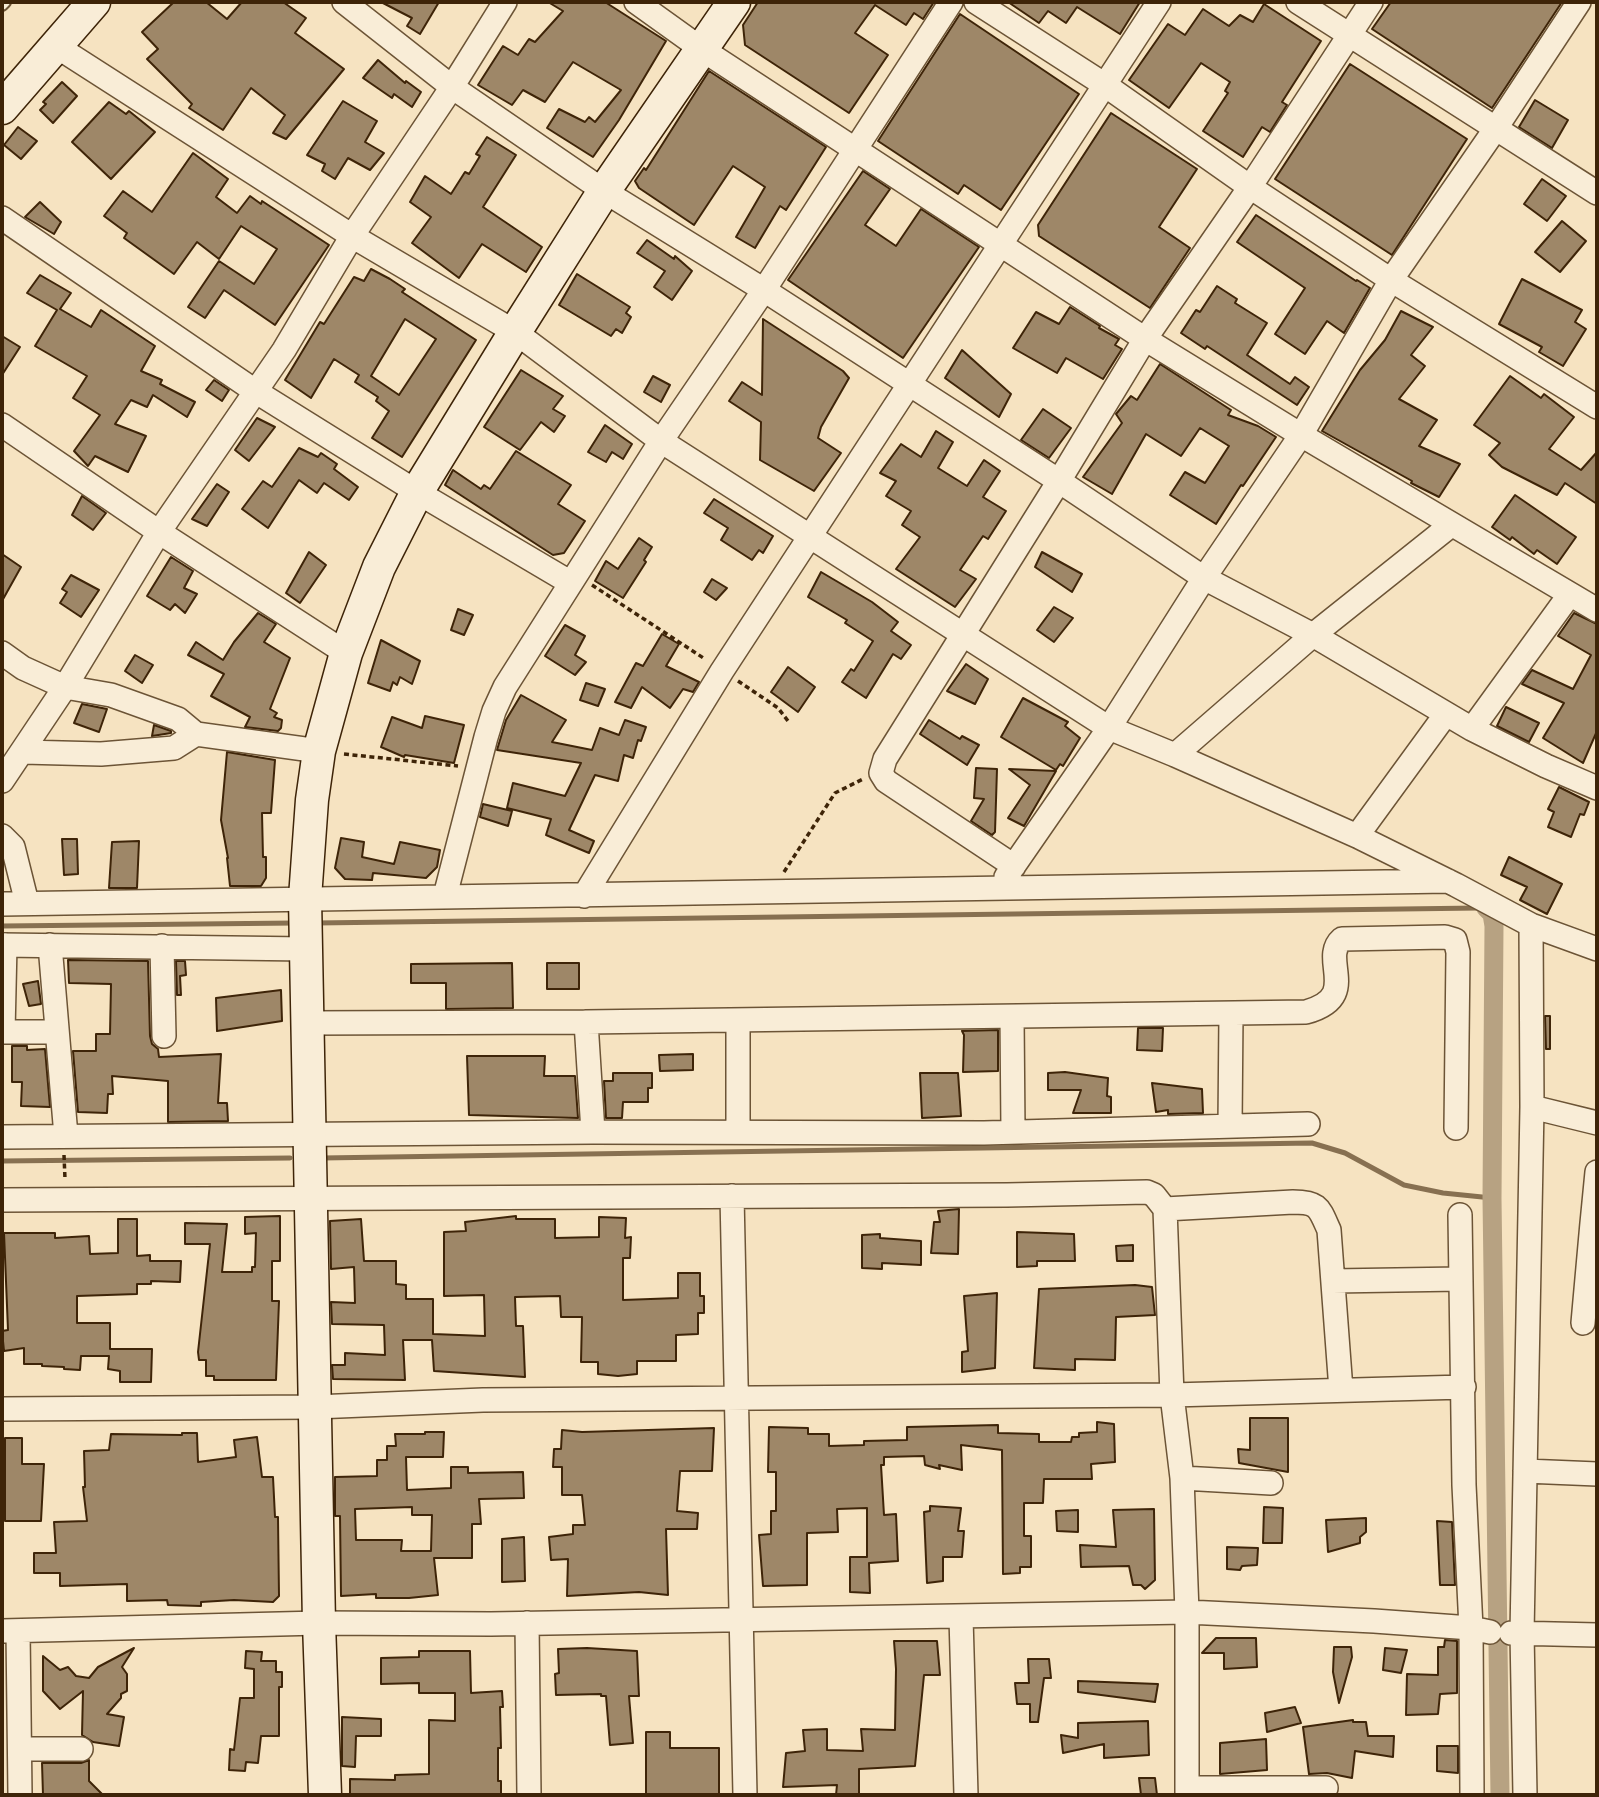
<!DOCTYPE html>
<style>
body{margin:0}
#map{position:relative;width:1599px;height:1797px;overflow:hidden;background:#f6e3c1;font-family:"IM FELL Great Primer",serif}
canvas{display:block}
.frame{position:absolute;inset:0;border:4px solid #3e2408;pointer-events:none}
</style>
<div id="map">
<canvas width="1599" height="1797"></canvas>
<div class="frame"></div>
</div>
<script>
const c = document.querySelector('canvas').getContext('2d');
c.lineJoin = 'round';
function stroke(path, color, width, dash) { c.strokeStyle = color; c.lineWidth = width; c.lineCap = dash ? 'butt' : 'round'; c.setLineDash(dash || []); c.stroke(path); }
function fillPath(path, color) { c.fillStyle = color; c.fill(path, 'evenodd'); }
const stream = new Path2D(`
 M316,923L1479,908
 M2,926L296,923
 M322,1158L1312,1143L1345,1153L1404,1185L1443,1193L1492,1198
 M2,1161L290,1158`);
const canal = new Path2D(`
 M1486,908L1492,914L1494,926L1492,1198L1500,1795`);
const building = new Path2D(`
 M174,2H206L227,19L242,2H283L306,18L295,33L344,69L286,139L273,133L285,115L251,88L223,130L189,108L192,104L147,59L158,49L142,32Z
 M381,2H439L420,34L407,26L412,18Z
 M548,2H605L666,41L619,120L593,157L547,128L559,109L585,122L589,117L595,122L621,90L573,62L545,102L523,90L512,105L478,85L503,46L518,55L529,39L535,42L563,11Z
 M758,2H934L923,19L914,13L906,25L875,5L855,33L888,55L849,113L745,45L743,25Z
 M1008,2H1140L1120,34L1077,7L1066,23L1048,11L1039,23Z
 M1391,2H1562L1492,108L1372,29Z
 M1264,4L1321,41L1282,102L1287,105L1270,132L1262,127L1243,157L1203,131L1228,93L1225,91L1230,82L1201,63L1169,108L1129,80L1168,24L1185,35L1203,9L1229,26L1240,15L1253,22Z
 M960,14L1079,94L1001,210L964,185L958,194L878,141Z
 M378,60L405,83L406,81L421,92L412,107L394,94L392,98L363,78Z
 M1350,64L1467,139L1392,255L1275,179Z
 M709,71L826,147L786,210L780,206L755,248L736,237L765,187L733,166L694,225L639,188L635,181L644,168L646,170Z
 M62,82L77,96L53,123L40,110L46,104L43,102Z
 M1535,100L1568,120L1552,148L1519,127Z
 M343,101L377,121L365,142L384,153L370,170L348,158L335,179L322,171L325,164L307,155Z
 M109,102L126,114L129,111L155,132L111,179L72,142Z
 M1111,113L1197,169L1159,227L1190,248L1150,308L1039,236L1038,225Z
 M18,127L37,141L21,159L4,145Z
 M487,137L516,155L483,207L542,247L526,272L482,244L459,278L412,243L431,217L410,202L425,176L451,194L465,172L469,174L480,156L476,154Z
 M193,153L228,179L216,197L237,213L250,196L261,204L262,201L329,245L275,325L224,290L205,318L188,307L219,261L254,284L277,249L241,226L219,259L197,242L174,274L124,238L127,233L104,216L123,191L152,212Z
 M863,171L890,189L865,225L896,246L921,209L979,247L903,358L788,280Z
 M1542,179L1566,196L1547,221L1524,204Z
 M40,202L61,222L54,234L25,217Z
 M1256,215L1356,281L1357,280L1370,288L1344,333L1327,321L1305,354L1275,334L1305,288L1237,242Z
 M1562,221L1586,241L1560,272L1535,252Z
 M647,240L674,259L675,256L692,271L672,300L654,287L665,271L637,253Z
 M371,269L390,279L405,289L402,292L476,340L402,457L372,438L389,411L376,401L378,397L355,382L359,375L334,359L311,398L285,380L320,322L324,324L354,277L364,281ZM405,319L436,339L399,395L371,376Z
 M577,274L630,307L626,313L631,317L622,333L616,329L611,336L559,305Z
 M40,275L71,293L60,309L91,327L101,310L155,346L141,371L162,380L160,384L195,402L187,417L153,395L147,407L131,400L115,424L146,436L128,472L95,456L88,466L74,451L100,415L73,398L87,376L35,346L57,310L27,293Z
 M1522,279L1582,310L1575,322L1586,329L1563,366L1539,352L1542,347L1499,324Z
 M1217,286L1237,299L1235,303L1267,323L1247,355L1290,384L1295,377L1309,387L1297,405L1207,346L1205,349L1181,333L1196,310L1200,312Z
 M1070,307L1100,326L1099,328L1119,339L1115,345L1122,349L1103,379L1066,358L1057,373L1013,348L1036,312L1059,324Z
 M1401,311L1433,327L1411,355L1425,366L1399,399L1437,420L1419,446L1460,464L1439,497L1411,483L1412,481L1322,431L1360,370L1385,340Z
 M763,319L843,371L849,378L821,427L818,438L841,453L814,491L760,460L761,422L729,401L742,382L762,395Z
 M2,336L20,347L2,375Z
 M962,350L1011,394L999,417L945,378Z
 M1160,364L1231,410L1228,415L1258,426L1276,437L1243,486L1241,485L1216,524L1170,495L1185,472L1205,483L1229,446L1200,428L1181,456L1146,434L1112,494L1083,477L1122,423L1116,414L1131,396L1137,400Z
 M521,370L563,396L553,409L565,416L554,432L541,422L520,450L484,427Z
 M653,376L670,385L661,402L644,392Z
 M1510,376L1541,398L1544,394L1574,417L1549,449L1581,470L1597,452V504L1565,483L1557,495L1502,467L1489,455L1500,443L1474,425Z
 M214,380L229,390L222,401L206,390Z
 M1043,409L1071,428L1049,458L1021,440Z
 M257,418L275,427L249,461L235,450Z
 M605,425L632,444L623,459L612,452L606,462L588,452Z
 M936,431L953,442L938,468L967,486L984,460L1000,471L983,497L1006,511L988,539L983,536L960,570L976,579L955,607L896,569L920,537L902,525L911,511L886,496L896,481L880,473L901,444L921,457Z
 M299,448L318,457L321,453L337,464L334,469L358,487L349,500L324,483L317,493L299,480L268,528L242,509L263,481L272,487Z
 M516,451L571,485L558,504L585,521L564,553L553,555L445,485L453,470L481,489L484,485L490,489Z
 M217,484L229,492L207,526L192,519Z
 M1515,495L1576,537L1557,564L1537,550L1534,554L1512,537L1510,540L1492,527Z
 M82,496L106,513L93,530L72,515Z
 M714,499L773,536L763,553L759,550L752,560L721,540L728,528L704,513Z
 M639,538L652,547L644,560L646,562L623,598L595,581L606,561L618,569Z
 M309,552L326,565L300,603L286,593Z
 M1042,552L1082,574L1072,592L1035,567Z
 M2,554L21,567L2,601Z
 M171,557L193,571L184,588L197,594L185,613L175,604L170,610L147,596Z
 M821,572L872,602L898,622L891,631L911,645L901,659L893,654L866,698L842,682L851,669L854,671L873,641L845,623L847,620L808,597Z
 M71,575L99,590L81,617L60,603L67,592L62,589Z
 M712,579L727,588L716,600L704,592Z
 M1054,607L1073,618L1054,642L1037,630Z
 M458,609L473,615L464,635L451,630Z
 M258,613L276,624L264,642L290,658L270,709L277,713L274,717L282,720L281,728L278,731L245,727L250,717L211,696L224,674L188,655L196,642L223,660L234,642Z
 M1574,613L1597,624V731L1583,763L1543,738L1564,703L1522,684L1532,670L1573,689L1591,655L1558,636Z
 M565,625L585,636L575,655L586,662L575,675L545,656Z
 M662,634L679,644L666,666L699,682L693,692L683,689L670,708L642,687L631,708L615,702L636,663L643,666Z
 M381,640L420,661L412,684L400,677L397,685L393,682L390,691L368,683Z
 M135,655L153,665L142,683L125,671Z
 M966,664L988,679L975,704L947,691Z
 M788,667L815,687L798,712L771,692Z
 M586,683L605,689L598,706L580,700Z
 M521,695L566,720L552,742L592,750L600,728L619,735L625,720L646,727L641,741L638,740L633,758L624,755L618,781L595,775L569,830L594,841L589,853L546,835L551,819L507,808L513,783L565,796L581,763L497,750L506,720Z
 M1023,698L1068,722L1065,726L1080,738L1063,766L1060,764L1056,770L1001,737Z
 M82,704L107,709L99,732L74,723Z
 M1506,707L1539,723L1529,742L1497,726Z
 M425,716L464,725L454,763L405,755L404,757L381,747L392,717L422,728Z
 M929,720L960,739L962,736L979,745L967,765L920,734Z
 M154,725L171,731V733L152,736Z
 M227,752L275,760L271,813H262L263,857H266V878L261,886H230L227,858H228L221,820Z
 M976,768L997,769L995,832L992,835L971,821L984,799L974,798Z
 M1009,769L1056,771L1024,826L1008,818L1030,785Z
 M1559,787L1589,802L1584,815L1580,814L1571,837L1548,827L1554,812L1548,809Z
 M483,804L512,811L508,826L480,817Z
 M341,838L364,842L362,857L394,864L400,842L440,850L437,867L426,878L373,873L372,880L345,879L335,868Z
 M62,839H77L78,874L64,875Z
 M139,841L137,888H109L112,842Z
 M1509,857L1562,884L1547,914L1520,900L1527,887L1501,875Z
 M68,960L148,961L150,1036L152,1044L158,1049L159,1057L221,1054L218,1103H227L228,1121L168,1122V1081L112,1076L113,1094H108L107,1113L78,1112L73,1051H96V1034H110L111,984L69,983Z
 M176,961H185L186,975L180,976L181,995H177Z
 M512,963L513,1008L446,1009V983H411V964Z
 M547,963H579V989H547Z
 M38,981L41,1004L29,1006L23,984Z
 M281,990L282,1021L217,1031L216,998Z
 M1545,1016H1550V1049H1546Z
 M1138,1028H1163L1162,1051L1137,1050Z
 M998,1030V1071L963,1072L964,1035L962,1031Z
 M12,1046H27V1050L45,1049L50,1107L21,1106L22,1082H12Z
 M693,1054V1070L660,1071L659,1055Z
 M467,1056H545L544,1076H575L578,1118L469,1115Z
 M1065,1072L1108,1078L1107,1096L1111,1097V1113H1073L1081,1090H1048V1073Z
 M613,1073H652V1088H648V1102H623L622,1118H606L604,1081H613Z
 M920,1073H958L961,1116L922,1118Z
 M1152,1083L1202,1089L1203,1113L1168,1114V1110L1156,1112Z
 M959,1209L958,1254L931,1253L934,1222H940L938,1211Z
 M280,1216V1261H272V1301H279L276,1380H214V1376H206V1360H199L198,1352L210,1244H185V1223L227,1224L222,1272H252V1267H255L256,1233L245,1234V1217Z
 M516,1216V1219H555V1238L599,1237V1217L626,1218L625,1238L631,1237L630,1258H623V1300L678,1298V1273H700V1296H704V1313H698V1334L676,1335V1361H637V1374L618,1376L598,1374V1362H581L582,1317H561L560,1296L515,1297L516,1326H523L525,1377L434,1371L432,1340H403L405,1380L333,1379L332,1365H345V1353L385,1355L384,1325L332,1324L331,1302L355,1303L354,1267L331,1269L330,1221L361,1219L364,1261H396V1284L406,1285V1299H433V1334L485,1336L484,1295L444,1296V1232L466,1231L465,1222Z
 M118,1219H137V1256L150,1255V1261H181L180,1282L151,1281V1284H137V1294L77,1296V1323H110V1349H152L151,1382H120V1371L108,1369L109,1356H81L80,1370L64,1369V1367L42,1366V1364H24V1348L4,1351L2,1331L8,1330L4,1233H55V1238L89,1236L90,1254L118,1253Z
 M1017,1232L1074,1234L1075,1261H1037V1266L1017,1267Z
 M880,1234V1238L921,1241V1265L882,1263V1269L862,1268V1235Z
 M1133,1245V1261H1117L1116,1246Z
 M1135,1285L1152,1287L1155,1315L1116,1317L1115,1360L1075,1359V1370L1034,1368L1039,1289Z
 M997,1293L995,1368L962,1372V1352L968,1351L964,1296Z
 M1250,1418H1288V1472L1239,1463L1238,1449L1250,1450Z
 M1097,1422L1114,1424L1115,1462L1091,1464L1092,1479H1044L1043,1503H1024V1536H1031V1567H1020V1573L1003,1574L1002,1450L961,1445L962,1470L939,1465L940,1469L925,1465L924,1456L884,1457V1465H881L884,1515L896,1514L898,1561L869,1563L870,1593L850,1592V1557H867V1508L837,1509L838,1532L807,1533V1585L763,1586L759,1535L771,1534V1511H776V1472H768L769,1427L808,1428V1434H829V1446L864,1445V1441L907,1440V1427L998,1425V1433L1039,1434V1442H1071L1072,1437H1079V1433L1097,1432Z
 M714,1428L712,1471H680L677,1511L698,1513L697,1529H666L668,1595L639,1592L567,1596L568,1559L551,1560L549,1537L573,1534V1525H585L582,1495H562V1467H553L554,1449H561L562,1430L582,1432Z
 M425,1432H444L443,1457H406L407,1490L451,1488V1467H468V1473L523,1472L524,1498L479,1499L481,1524H472V1558H434L438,1595L409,1598H376V1594L341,1596L340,1516H335V1477L377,1476V1460H387V1446H396L395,1434H425ZM412,1507V1515H432L431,1551H401L402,1540H356L355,1509Z
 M182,1433H197L198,1462L236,1457L234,1440L257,1437L262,1477H273L275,1517H278L279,1596L273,1602L234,1600L201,1602V1606L168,1605L167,1600L127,1601V1584L60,1586V1573H34V1553H56L54,1522L87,1521L83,1487H85L84,1451L109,1450L111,1434L182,1435Z
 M5,1438H22V1464H44L41,1521H5Z
 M930,1506L961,1508L958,1531H964L962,1557H943V1581L927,1583L924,1512L930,1511Z
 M1264,1507L1283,1508L1282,1543H1263Z
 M1154,1509L1155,1580L1145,1589L1141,1585H1133L1129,1566L1081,1567L1080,1545L1116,1547L1113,1510Z
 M1078,1510V1532L1057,1531L1056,1511Z
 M1366,1518V1532L1360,1537V1543L1328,1552L1326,1520Z
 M1437,1521L1452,1522L1455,1585H1440Z
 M524,1537L525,1581L502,1582V1539Z
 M1227,1547L1258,1548L1257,1565L1242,1566L1240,1570L1227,1569Z
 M1216,1638H1256L1257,1667L1224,1669V1653H1202Z
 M1445,1640L1457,1641V1693L1440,1694L1438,1714L1406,1715L1407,1674L1438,1675V1647H1444Z
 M894,1641H937L940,1675H924L915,1766L859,1769V1795H836L837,1785L783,1787L786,1753L805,1751L803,1730L827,1729V1750L863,1751L861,1729L895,1730L896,1669Z
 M1334,1647H1351L1352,1657L1339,1703L1333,1672Z
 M134,1648L122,1667L127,1674V1691L121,1694V1698L107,1714L124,1717L119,1746L93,1742L82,1735L83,1691L60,1709L43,1691V1656L60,1670L68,1667L76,1676L89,1678L98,1667Z
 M587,1648L637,1651L639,1696H629L633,1743L610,1745L606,1696H601V1694L556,1695L555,1674L559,1673L558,1649Z
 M1385,1648L1407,1650L1401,1673L1383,1670Z
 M246,1651L262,1652L261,1661H276V1672H282V1687H279V1736H261L258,1763L246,1762L245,1771L229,1770L230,1749L234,1750L240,1698H254V1669L245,1668Z
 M419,1651H470L471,1693L502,1691L503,1707H500L501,1748H498V1781H501V1795H350V1779L395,1780V1775L429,1774V1720L455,1721V1693H419V1683L381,1684V1658L419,1657Z
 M1028,1659H1049L1051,1678H1044L1038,1722H1030V1704H1017L1015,1683H1029Z
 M1078,1681L1158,1684L1155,1702L1078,1692Z
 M1295,1707L1301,1723L1267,1732L1265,1713Z
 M342,1717L381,1719V1736H356L355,1767L342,1766Z
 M1353,1720V1722H1366L1368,1736H1394L1393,1757L1355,1751L1352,1778L1327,1773L1309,1774L1303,1727Z
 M1148,1721L1149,1755L1104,1758V1744L1063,1753L1061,1735L1078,1738V1723Z
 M646,1732H670V1748H719V1795H646Z
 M1266,1739L1267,1770L1220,1774V1743Z
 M1437,1746H1458V1773L1437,1771Z
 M89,1760V1781L103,1795H43L42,1763H81Z
 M1139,1778H1155L1157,1795H1141Z`);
const path = new Path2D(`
 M592,585L705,659
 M738,681L778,708L788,721
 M344,754L458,766
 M784,872L835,793L863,779
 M64,1155L65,1179`);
const lane = new Path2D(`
 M2,5L5,2`);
const street = new Path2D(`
 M344,2L452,87L604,191L764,290L1059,481L1204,578L1313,635L1472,729L1546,766L1597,788
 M636,2L703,50L1145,339L1301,435L1597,610
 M976,2L1105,85L1250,187L1391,280L1597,407
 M1298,2L1597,193
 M56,46L352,236L515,332L661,441L1109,728L1175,755L1313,635L1451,525
 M2,218L255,391L417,492L571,583
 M2,425L159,532L346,653
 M2,653L23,668L65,687L111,695L178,719L196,734L319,751
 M1472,729L1570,594
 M23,752L101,754L174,748L196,734
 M1175,755L1357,836L1456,885L1531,925L1597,949
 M2,781L65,687L159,532L284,350L352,236L452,87L505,2
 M2,836L13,847L27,903
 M1357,836L1446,714
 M1014,866L886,781L881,773L885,759L1059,481L1145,339L1250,187L1371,2
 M1006,877L1109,728L1204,578L1301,435L1391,280L1496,128L1579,2
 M445,896L486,737L494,711L505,687L661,441L764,290L951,2
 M584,896L722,671L1159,2
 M2,904L1448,881
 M2,945L306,949
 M50,945L66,1136
 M162,946L164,1036
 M1012,1017L1013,1131
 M738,1020V1132
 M586,1022L593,1132
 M308,1023L586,1022L1306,1012C1362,997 1319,959 1342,939L1445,937L1455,940L1458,952L1456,1128
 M2,1032H57
 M3,1032L5,945
 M1532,1107L1597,1123
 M1230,1126L1231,1014
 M2,1137L593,1132L984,1133L1308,1124
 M732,1196L745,1795
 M2,1200L1007,1195L1147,1192L1154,1195L1165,1209L1172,1395L1182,1478L1187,1612V1795
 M1165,1209L1293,1202C1319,1202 1319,1208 1329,1230L1341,1390
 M1460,1215L1464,1485L1471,1628L1472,1795
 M1592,1223L1597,1172
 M1333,1281L1460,1279
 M1583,1323L1592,1223H1597
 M2,1409L315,1407L483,1400L1172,1395L1464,1387
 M1525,1471L1597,1474
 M1182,1478L1271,1483
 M961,1617L966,1795
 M527,1623L529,1795
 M2,1631L319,1623L491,1624L1187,1612L1374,1621L1471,1628L1490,1632
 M18,1631L20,1795
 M1511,1633L1597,1635
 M20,1749H81
 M1187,1788H1326
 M1525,1795L1522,1633L1532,1107L1531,925`);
const secondary = new Path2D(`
 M2,108L94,2
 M325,1795L319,1623L305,898L312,800L319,751L346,653L379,567L417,492L515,332L604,191L734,2`);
stroke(stream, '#877051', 5);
stroke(canal, '#b7a282', 19);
fillPath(building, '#9e8768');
stroke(building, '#3e2408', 2);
stroke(lane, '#6c5436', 14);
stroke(street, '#6c5436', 26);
stroke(secondary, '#3e2408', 35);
stroke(path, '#3e2408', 3.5, [5, 3.5]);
stroke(lane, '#f9edd7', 10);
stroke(street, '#f9edd7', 23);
stroke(secondary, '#f9edd7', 32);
</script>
